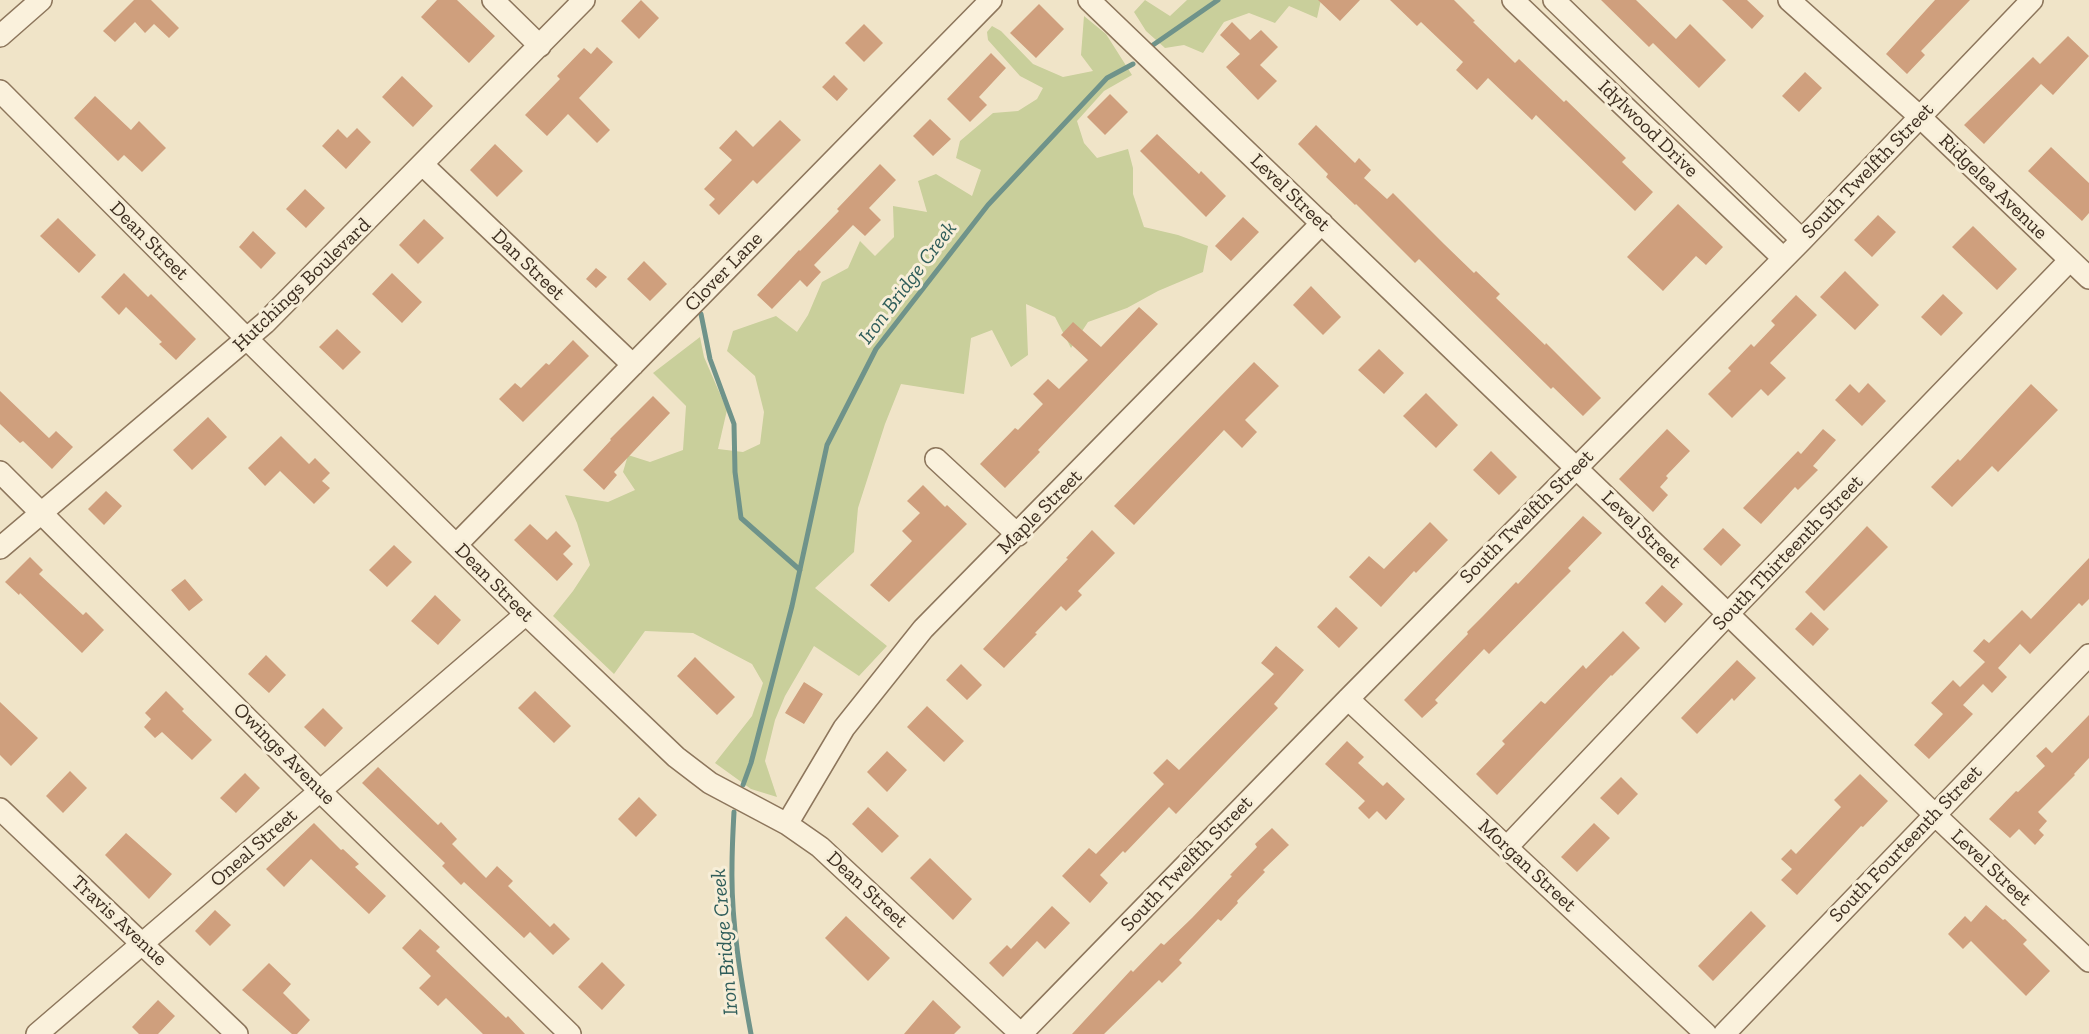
<!DOCTYPE html>
<style>
body{margin:0}
canvas{display:block;background:#f0e4c8}
</style>
<canvas width="2089" height="1034"></canvas>
<script>
const c = document.querySelector('canvas').getContext('2d');
c.lineJoin = 'round';
function fillPath(path, color) { c.fillStyle = color; c.fill(path, 'evenodd'); }
function stroke(path, color, width, dash) { c.strokeStyle = color; c.lineWidth = width; c.lineCap = dash ? 'butt' : 'round'; c.setLineDash(dash || []); c.stroke(path); }
function label(font, color, halo, rows, align = 'center') {
  c.font = font + ' "Zilla Slab",serif'; c.lineWidth = 6; c.setLineDash([]); c.textBaseline = 'middle'; c.strokeStyle = halo; c.fillStyle = color; for (const [text, x, y, turn = 0] of rows) {
    c.save(); c.translate(x, y); c.rotate((+turn || 0) * Math.PI / 180); c.textAlign = isNaN(turn) ? turn : align; if (halo) c.strokeText(text, 0, 0); c.fillText(text, 0, 0); c.restore();
  }
}
const green = new Path2D(`
 M1145,0L1170,16L1187,0H1321L1317,18L1289,6L1275,23L1249,13L1224,22L1203,53L1184,45L1165,48L1146,31L1134,12Z
 M1084,16L1106,34L1132,75L1104,91L1077,121L1084,143L1097,158L1128,149L1133,168V194L1144,227L1178,235L1208,246L1203,272L1158,291L1127,308L1088,322L1071,348L1055,317L1026,304L1028,355L1011,367L992,330L971,338L964,394L901,384L885,424L858,508L854,552L815,588L887,646L859,676L814,646L785,696L775,720L765,761L777,797L751,789L715,763L752,716L763,683L752,664L693,633L645,631L614,674L553,616L573,591L590,565L577,523L565,495L608,502L635,490L623,472L628,455L650,462L683,450L686,406L653,373L700,337L704,357L727,410L718,449L743,452L760,444L764,412L755,376L727,351L733,331L776,316L797,332L808,315L822,282L848,268L860,241L875,256L894,237L893,206L927,212L918,181L936,174L972,196L981,170L956,158L960,141L993,113L1018,111L1037,99L1043,88L1020,76L988,40L987,32L992,26L1001,31L1033,64L1063,77L1093,71L1081,55Z`);
const stream = new Path2D(`
 M1153,45L1218,0
 M701,314L710,359L734,424L735,472L741,518L800,570
 M743,785L751,763L792,606L827,445L876,349L988,205L1107,78L1133,64
 M734,812C733,830 732,849 732,868C731,923 741,980 751,1034`);
const building = new Path2D(`
 M134,0H151L179,28L169,38L154,24L145,33L135,22L115,42L103,31Z
 M437,0H457L495,36L469,63L421,17Z
 M641,0L659,18L639,39L621,21Z
 M1318,0H1360L1340,21Z
 M1390,0H1454L1475,21L1473,22L1515,63L1519,59L1564,102L1566,100L1626,158L1622,162L1653,192L1635,211L1536,115L1532,120L1488,78L1477,90L1456,70L1463,62L1421,22L1417,26Z
 M1601,0H1636L1676,39L1690,24L1726,60L1699,88L1653,43L1649,47Z
 M1722,0H1747L1764,16L1752,29Z
 M1935,0H1970L1921,51L1925,55L1907,74L1886,54Z
 M1039,4L1064,29L1036,58L1010,33Z
 M1232,22L1250,40L1261,30L1278,47L1260,65L1277,81L1258,100L1226,67L1240,54L1220,35Z
 M864,24L883,43L864,62L845,43Z
 M2068,36L2089,56L2053,95L2041,84L1984,144L1964,125L2033,57L2040,64Z
 M597,47L613,62L579,98L610,130L597,143L568,114L547,136L525,115L560,79L557,76L584,48L591,54Z
 M991,53L1006,68L979,97L987,105L970,122L947,99Z
 M1805,72L1822,88L1799,112L1782,96Z
 M834,75L848,89L837,101L822,87Z
 M402,76L433,106L413,127L382,97Z
 M1110,94L1128,112L1105,135L1087,117Z
 M95,96L131,130L139,121L166,148L142,172L124,155L118,161L74,118Z
 M930,119L951,139L933,156L913,136Z
 M780,120L801,140L757,184L753,180L719,215L709,205L715,199L704,189L732,160L719,148L736,130L753,147Z
 M1316,125L1355,163L1359,158L1371,170L1364,178L1387,199L1393,193L1444,244L1474,273L1476,271L1500,294L1496,298L1545,345L1546,343L1601,398L1583,416L1553,387L1551,389L1419,259L1415,263L1356,204L1355,205L1326,177L1328,174L1298,144Z
 M357,128L371,142L346,169L322,146L338,129L347,138Z
 M1157,134L1199,174L1201,171L1226,196L1206,217L1140,151Z
 M495,144L523,171L497,197L470,170Z
 M2051,147L2089,183V213L2082,221L2028,171Z
 M880,164L896,180L869,208L881,220L865,236L853,225L814,265L821,272L807,287L800,280L772,309L757,295L799,250L800,251L839,211L837,209Z
 M305,189L325,208L306,228L286,209Z
 M1678,204L1723,247L1706,265L1696,256L1663,291L1627,257Z
 M1878,215L1896,232L1872,257L1854,240Z
 M1243,217L1259,232L1231,261L1215,246Z
 M58,218L96,255L79,273L40,236Z
 M424,219L444,238L418,264L399,245Z
 M1973,226L2017,269L1997,290L1952,247Z
 M253,231L276,253L261,269L239,247Z
 M644,261L667,284L650,301L627,279Z
 M596,268L607,277L596,288L586,279Z
 M1845,271L1879,305L1855,330L1820,297Z
 M124,273L148,297L151,294L196,339L176,360L159,344L162,342L126,307L119,315L101,297Z
 M392,273L422,302L402,323L372,294Z
 M1311,286L1341,317L1323,335L1293,305Z
 M1943,294L1963,313L1941,336L1921,317Z
 M1796,295L1817,315L1770,363L1786,378L1768,396L1761,389L1732,418L1708,394L1731,371L1728,368L1751,344L1754,347L1775,325L1771,321Z
 M1139,307L1158,324L1038,450L1040,452L1005,488L980,464L1015,428L1018,430L1043,404L1033,394L1048,379L1059,389L1088,360L1061,335L1073,322L1101,347Z
 M337,329L361,352L343,370L319,347Z
 M573,340L589,356L523,422L499,399L515,383L521,388L546,363L549,365Z
 M1379,349L1404,373L1384,394L1358,370Z
 M1254,362L1279,386L1245,420L1257,432L1242,448L1224,430L1134,525L1114,506Z
 M1868,383L1886,401L1862,426L1835,400L1850,384L1859,393Z
 M2031,384L2058,410L1998,472L1992,466L1952,507L1931,487L1958,459L1960,461Z
 M0,391L49,438L56,431L73,447L52,469L23,441L20,443L0,424Z
 M1426,393L1458,425L1436,448L1403,416Z
 M653,396L670,413L614,472L617,475L604,490L583,470L611,440L610,439Z
 M208,417L227,437L192,470L173,450Z
 M1667,429L1690,451L1666,476L1668,478L1660,487L1668,495L1653,512L1619,479Z
 M1823,429L1836,440L1813,466L1818,470L1798,490L1795,487L1761,524L1743,508L1798,451L1801,454Z
 M281,436L309,464L315,458L330,473L322,481L330,488L314,504L280,471L265,486L248,468Z
 M1491,451L1517,477L1499,495L1473,470Z
 M923,485L945,507L947,505L967,524L889,602L870,585L912,541L902,531L920,513L907,501Z
 M106,491L122,506L104,525L88,509Z
 M1583,516L1602,533L1568,568L1571,571L1556,586L1489,654L1484,649L1435,700L1438,703L1422,718L1404,700L1468,634L1467,632L1483,616L1516,582L1518,584Z
 M1430,522L1448,540L1416,573L1414,571L1381,607L1349,577L1369,556L1384,569Z
 M530,524L547,540L556,531L571,546L563,554L573,564L557,581L514,540Z
 M1867,526L1888,547L1824,611L1805,592Z
 M1723,528L1741,545L1721,566L1703,549Z
 M1092,530L1115,553L1078,591L1082,595L1066,611L1061,606L1035,633L1037,634L1004,668L983,649L1068,559L1066,558Z
 M394,545L412,562L387,587L369,570Z
 M30,557L43,570L39,574L83,615L86,612L104,630L82,653L20,593L19,595L5,582Z
 M2089,558V599L2082,606L2079,603L2030,654L2020,644L1998,668L2007,677L1992,693L1983,684L1963,705L1973,714L1929,759L1914,745L1943,714L1931,703L1953,680L1960,687L1985,662L1973,651L1984,639L1989,643L2022,610L2031,619Z
 M185,579L203,600L189,611L171,590Z
 M1662,585L1683,604L1665,623L1645,603Z
 M435,595L461,620L438,645L411,621Z
 M1336,607L1358,628L1339,648L1317,627Z
 M1811,612L1829,629L1813,646L1795,629Z
 M1623,631L1640,648L1612,676L1611,675L1497,795L1476,774L1505,744L1502,741L1541,701L1545,704L1583,665L1586,669Z
 M1276,646L1304,670L1274,704L1278,708L1176,814L1169,807L1125,853L1123,851L1100,875L1108,883L1090,903L1062,876L1089,848L1096,854L1164,784L1153,773L1167,759L1179,770L1274,674L1261,663Z
 M266,655L286,675L269,693L248,674Z
 M695,657L735,697L717,715L677,676Z
 M1737,660L1756,678L1734,701L1732,698L1697,734L1681,718Z
 M961,664L982,685L967,700L946,680Z
 M804,682L823,694L804,724L785,713Z
 M166,691L184,709L182,711L212,740L192,760L162,732L155,738L144,727L151,719L145,713Z
 M535,691L571,726L554,743L518,708Z
 M0,702L38,738L11,766L0,755Z
 M927,706L964,741L944,762L907,727Z
 M323,708L343,728L325,747L304,727Z
 M2089,715V758L2074,774L2075,775L2038,812L2047,821L2039,830L2044,835L2035,845L2019,829L2010,838L1989,819L2016,791L2018,792L2045,766L2036,756L2046,747L2052,753Z
 M1347,741L1364,757L1358,763L1383,786L1387,782L1405,799L1386,820L1377,811L1369,819L1358,808L1365,801L1325,764Z
 M887,751L907,770L887,792L867,772Z
 M378,767L438,825L441,822L457,839L452,844L486,878L497,866L513,881L508,886L550,927L554,923L570,939L553,955L530,932L524,938L464,882L461,885L442,866L445,863L362,783Z
 M70,771L87,788L63,813L46,796Z
 M245,773L260,788L236,813L220,798Z
 M1860,774L1888,801L1863,827L1861,826L1797,895L1781,880L1792,869L1781,859L1791,849L1796,854L1841,807L1834,800Z
 M1621,777L1638,794L1618,815L1600,798Z
 M639,797L657,815L636,837L618,819Z
 M868,807L899,836L882,853L852,824Z
 M314,823L341,850L343,849L359,864L355,867L386,896L369,914L311,859L284,887L266,869Z
 M1594,823L1610,838L1577,872L1561,857Z
 M1272,828L1289,845L1263,870L1265,872L1237,901L1238,903L1221,921L1218,919L1179,960L1182,963L1162,983L1159,980L1104,1034H1072L1131,970L1133,972L1161,943L1164,945L1192,918L1232,876L1230,875L1257,847L1255,844Z
 M126,833L172,874L149,899L105,855Z
 M930,858L972,899L953,920L910,878Z
 M1986,905L2003,920L2005,919L2027,940L2023,944L2050,971L2026,996L1971,941L1963,949L1948,934L1965,916L1971,922Z
 M1052,906L1070,923L1045,949L1037,941L1003,977L989,963L1007,945L1011,949Z
 M215,910L231,925L210,946L195,931Z
 M1751,911L1766,926L1713,981L1698,966Z
 M846,916L890,958L868,981L825,938Z
 M420,929L440,947L436,951L506,1018L508,1016L525,1034H483L446,998L438,1006L419,988L431,976L402,948Z
 M602,962L625,985L602,1010L578,987Z
 M269,963L291,984L283,993L310,1020L297,1034H292L242,990Z
 M158,1000L175,1016L158,1034H139L132,1027Z
 M933,1000L961,1027L954,1034H904Z`);
const minor = new Path2D(`
 M493,0L540,46
 M1089,0L1728,614L1935,815L2089,961
 M1513,0L1783,258
 M1554,0L1802,240
 M1789,0L1919,116L2089,278
 M0,36L41,0
 M0,91L247,339L526,614L676,757L710,783L787,824L820,847L1021,1034
 M423,165L633,365
 M936,459L1018,535
 M0,472L320,791L570,1034
 M456,545L991,0
 M0,548L265,323L584,0
 M1348,699L1706,1034
 M0,809L237,1034
 M787,824L844,728L923,629L1322,223
 M1507,847L1728,614L2070,260
 M37,1034L526,614
 M1021,1034L1348,699L1802,240L2032,0
 M1724,1034L2089,655`);
const streetNames = [
 ["Idylwood Drive",1648,129,44],
 ["South Twelfth Street",1868,171,-46],
 ["Ridgelea Avenue",1993,187,44],
 ["Level Street",1290,193,44],
 ["Dean Street",149,241,45],
 ["Dan Street",528,265,44],
 ["Clover Lane",724,272,-46],
 ["Hutchings Boulevard",302,285,-44],
 ["Maple Street",1040,512,-45],
 ["South Twelfth Street",1527,517,-45],
 ["Level Street",1641,530,44],
 ["South Thirteenth Street",1788,553,-46],
 ["Dean Street",494,583,45],
 ["Owings Avenue",284,754,45],
 ["South Fourteenth Street",1906,844,-46],
 ["Oneal Street",254,848,-41],
 ["South Twelfth Street",1187,864,-46],
 ["Morgan Street",1527,866,43],
 ["Level Street",1991,868,43],
 ["Dean Street",867,890,43],
 ["Travis Avenue",119,921,43]
];
const waterNames = [
 ["Iron Bridge Creek",908,283,-53],
 ["Iron Bridge Creek",725,942,-95]
];
fillPath(green, '#c9cf9b');
stroke(stream, '#6f938a', 5);
fillPath(building, '#cf9f7d');
stroke(minor, '#8d765c', 24);
stroke(minor, '#faf1dc', 21);
label('20px', '#3d2e20', '#f7eed8', streetNames);
label('italic 21px', '#2f5d5a', '#f7eed8', waterNames);
</script>
